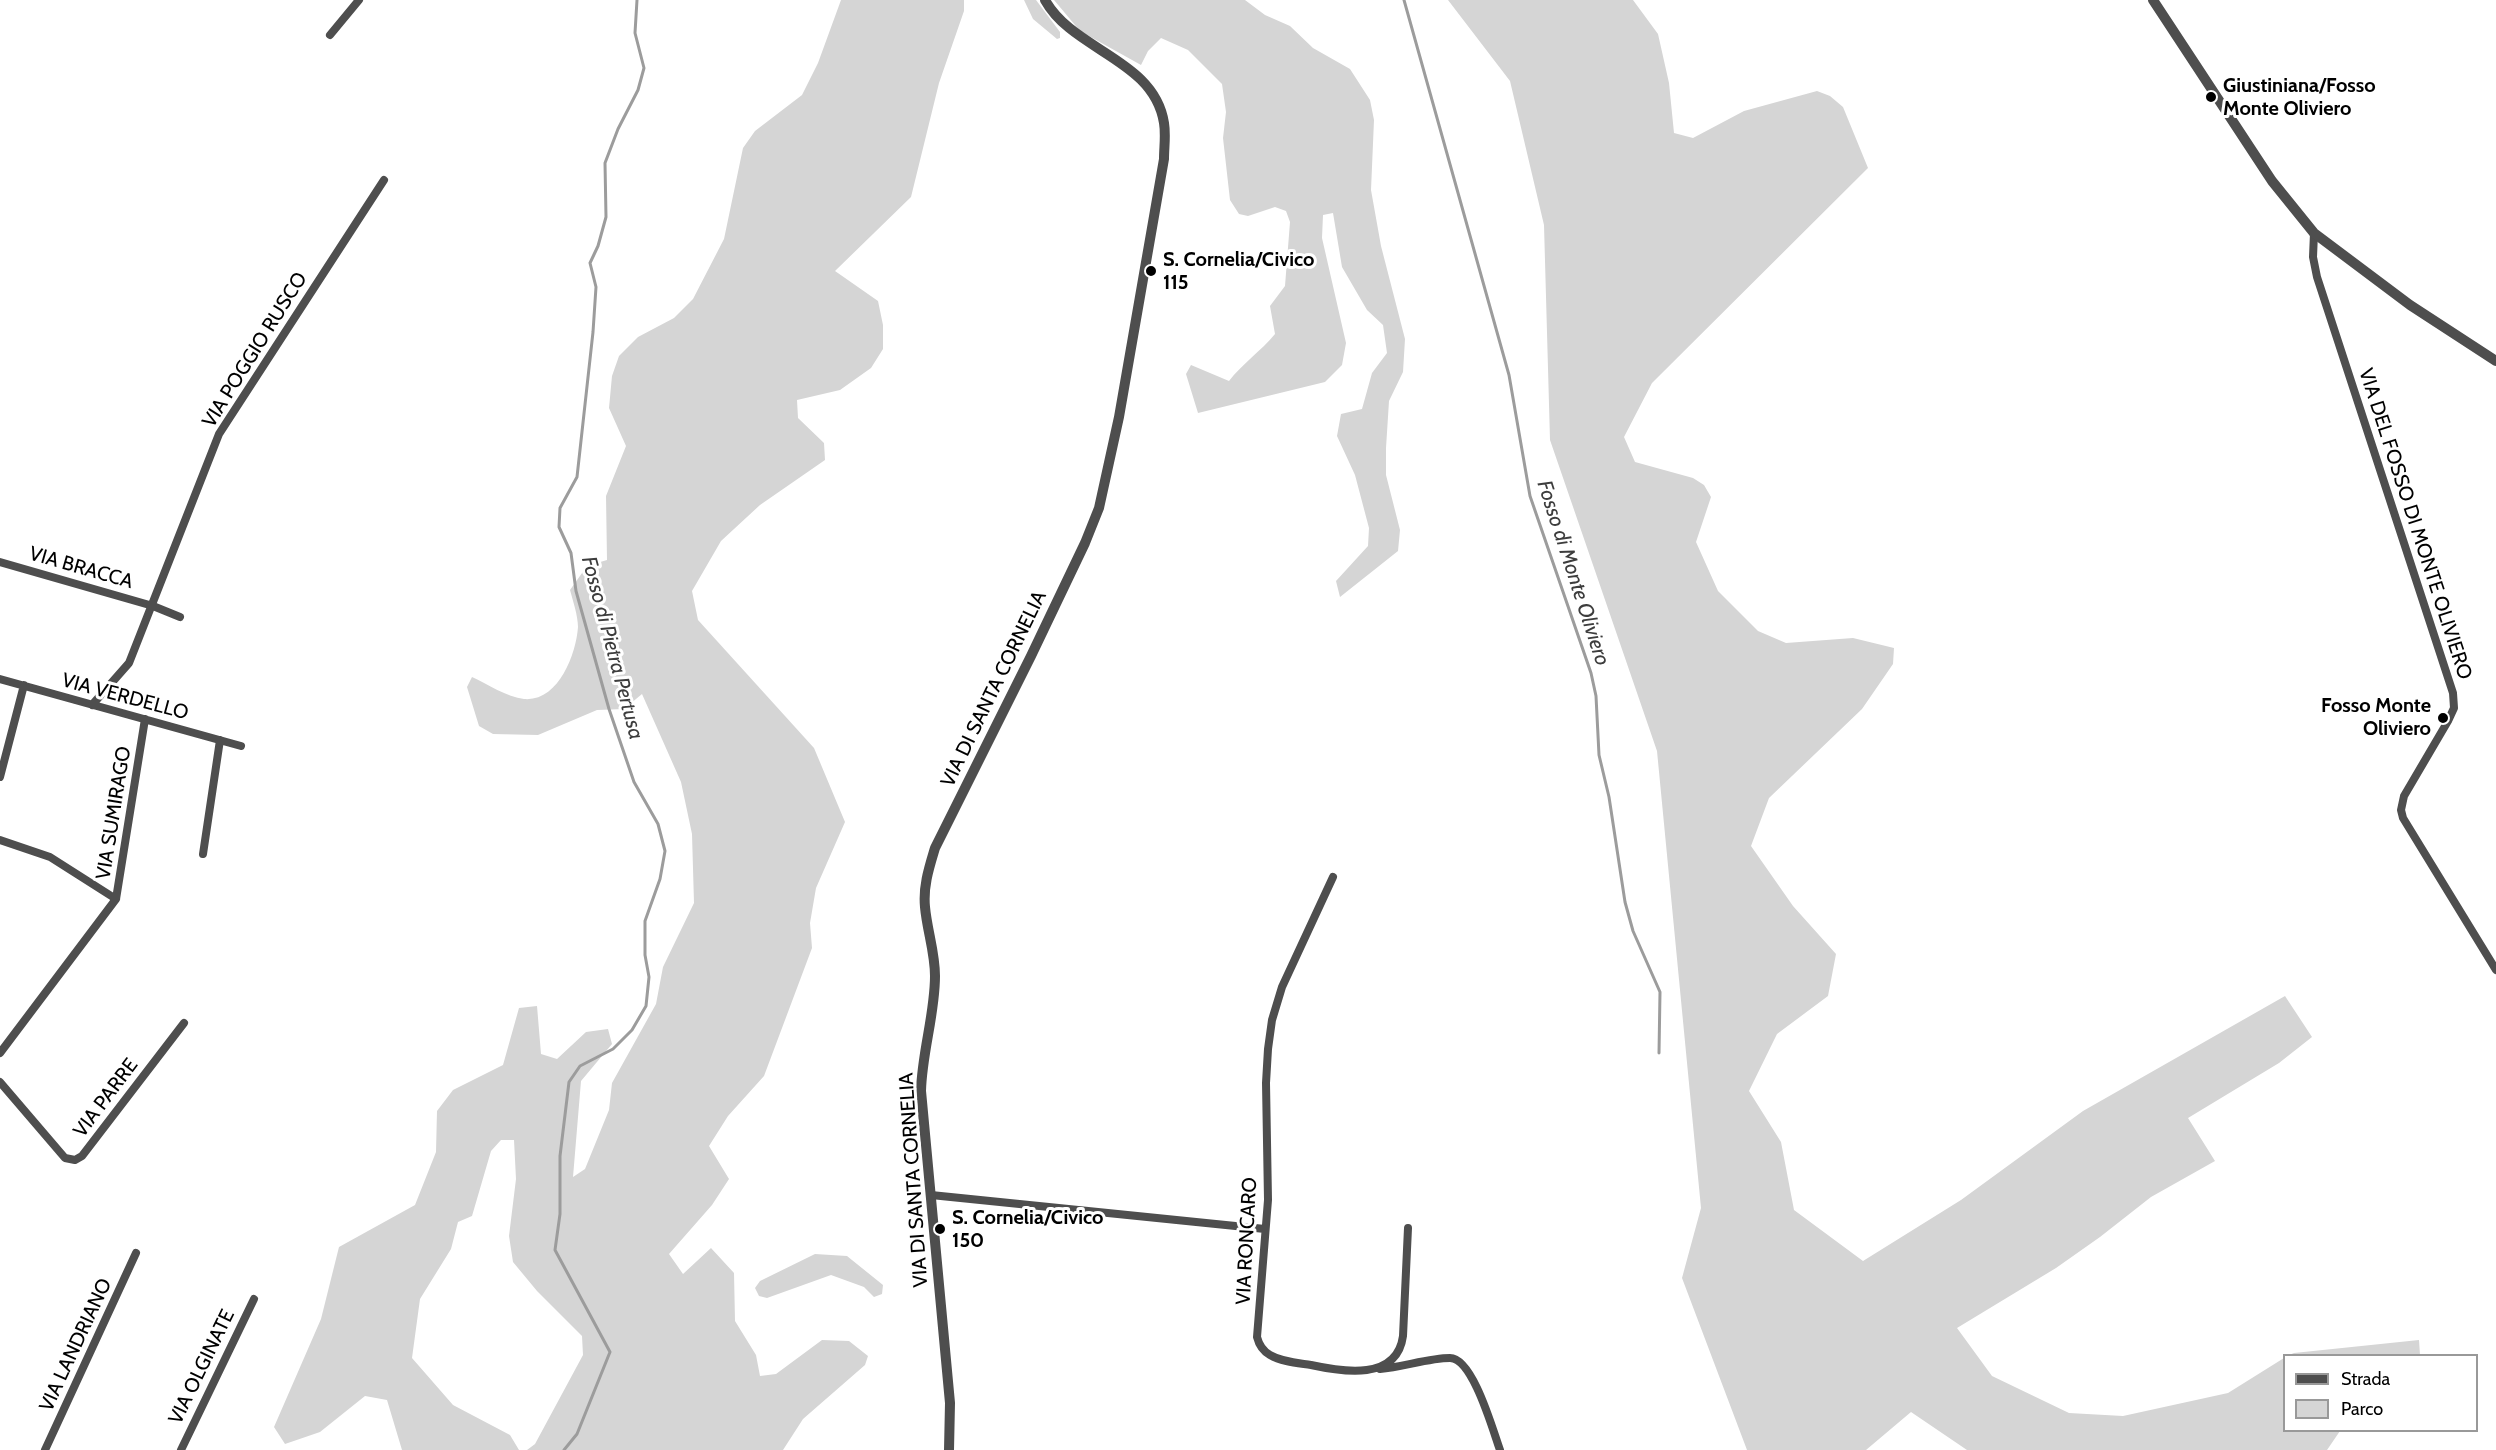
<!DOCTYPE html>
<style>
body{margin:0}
#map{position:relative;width:2496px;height:1450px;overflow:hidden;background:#fff;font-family:Cabin,sans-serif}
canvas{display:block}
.legend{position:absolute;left:2283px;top:1354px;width:195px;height:78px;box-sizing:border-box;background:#fff;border:2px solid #999;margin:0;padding:8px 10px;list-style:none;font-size:18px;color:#000}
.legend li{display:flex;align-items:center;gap:12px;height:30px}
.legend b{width:30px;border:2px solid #999}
</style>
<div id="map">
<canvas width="2496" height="1450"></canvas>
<ul class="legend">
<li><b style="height:8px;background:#4e4e4e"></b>Strada</li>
<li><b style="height:16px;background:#d5d5d5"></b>Parco</li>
</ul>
</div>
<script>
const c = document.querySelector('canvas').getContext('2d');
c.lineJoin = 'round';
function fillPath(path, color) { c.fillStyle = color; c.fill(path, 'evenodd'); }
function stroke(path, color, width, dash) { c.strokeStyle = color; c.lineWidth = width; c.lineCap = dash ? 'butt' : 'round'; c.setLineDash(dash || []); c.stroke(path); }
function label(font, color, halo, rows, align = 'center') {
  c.font = font + ' Cabin,sans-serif'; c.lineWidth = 6; c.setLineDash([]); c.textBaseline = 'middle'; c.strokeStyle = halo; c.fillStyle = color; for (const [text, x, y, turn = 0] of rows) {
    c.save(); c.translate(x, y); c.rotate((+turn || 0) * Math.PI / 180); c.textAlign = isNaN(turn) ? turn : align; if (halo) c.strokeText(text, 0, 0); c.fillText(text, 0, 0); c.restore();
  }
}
const green = new Path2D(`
 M841,0H964V11L939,83L911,197L835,271L878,301L883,325V349L871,368L840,390L797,400L798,418L824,443L825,460L760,505L721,541L692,591L698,620L814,748L845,822L816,888L810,923L812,948L764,1076L728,1116L709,1146L729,1179L712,1205L669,1254L683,1274L711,1248L734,1273L735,1321L756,1355L760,1376L776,1374L822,1340L849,1341L868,1356L865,1365L803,1419L783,1450H527L535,1444L583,1355L582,1336L537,1291L513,1262L509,1236L516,1179L514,1140H501L491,1151L472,1216L458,1222L451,1249L420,1299L412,1358L453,1405L510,1435L519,1450H402L387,1400L365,1396L320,1432L285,1444L274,1427L321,1319L339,1247L415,1205L436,1152L437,1111L453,1090L503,1065L519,1008L537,1006L541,1054L557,1059L586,1032L608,1029L612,1044L581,1081L573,1177L585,1169L609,1110L612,1083L656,1004L663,967L694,903L692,834L681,782L642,694L624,709L597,710L538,735L493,734L479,726L467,687L472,677C487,684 507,697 524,699C558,702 576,655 578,627C578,616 573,601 570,590L587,566L607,560L606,496L626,446L609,408L612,376L619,356L638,337L674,318L693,299L724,239L743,148L755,131L802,95L818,63Z
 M1024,0H1036L1060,32V38L1057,39L1033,19Z
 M1054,0H1245L1265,15L1290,26L1313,48L1350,69L1370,100L1374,120L1371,190L1381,246L1405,339L1403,372L1389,401L1386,448V475L1400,530L1398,551L1340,597L1336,581L1368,546L1369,528L1355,475L1337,436L1341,414L1362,409L1372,373L1387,353L1383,325L1367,310L1342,267L1333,213L1323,215L1322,238L1346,343L1342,365L1325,382L1198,413L1186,374L1191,365L1229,381C1242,364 1261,351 1275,334L1270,306L1285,286L1290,222L1286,211L1275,207L1248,216L1239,214L1230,200L1223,138L1226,112L1222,84L1188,50L1161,38L1148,51L1141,65L1080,31Z
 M1448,0H1633L1658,34L1669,83L1674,133L1693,138L1744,111L1817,91L1830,96L1843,107L1868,168L1652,383L1624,437L1635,462L1693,478L1704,485L1711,497L1696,542L1718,591L1758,631L1786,643L1853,638L1894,648L1893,664L1862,709L1769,798L1751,846L1793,906L1836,954L1828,996L1777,1034L1749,1091L1781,1142L1794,1210L1863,1261L1961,1200L2083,1111L2285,996L2312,1037L2279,1063L2188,1118L2215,1161L2151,1197L2100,1237L2056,1268L1957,1328L1992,1376L2069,1413L2123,1416L2228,1393L2284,1358V1430L2340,1431L2327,1450H1967L1911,1412L1866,1450H1747L1682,1278L1701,1208L1657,751L1550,440L1544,225L1510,81Z
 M815,1254L847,1256L883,1285L882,1294L874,1297L864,1287L831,1275L767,1298L759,1296L755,1288L760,1281Z
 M2419,1340L2420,1355H2289L2294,1353Z`);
const stream = new Path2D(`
 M1404,0L1509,375L1530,496L1591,673L1596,696L1599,755L1609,797L1625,902L1633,931L1660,992L1659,1053
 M564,1450L577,1434L610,1352L555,1250L560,1214V1156L569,1082L580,1066L613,1049L632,1030L646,1006L649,977L645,955V921L660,879L665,851L658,824L634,782L609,709L576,591L571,553L559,527L560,508L577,477L593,332L596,287L590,263L598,246L606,217L605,163L618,129L638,90L644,68L635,33L637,0`);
const minor = new Path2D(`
 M330,35L359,0
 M2314,233L2313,257L2317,277L2453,693L2454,708L2448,721L2404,796L2401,810L2403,818L2496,970
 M0,562L153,606L180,617
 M0,679L241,746
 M92,705L129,663L219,434L384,180
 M0,777L24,685
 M0,840L50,857L116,899
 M203,854L220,740
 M1333,877L1282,987L1272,1020L1268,1049L1266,1083L1268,1200L1257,1337C1259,1345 1263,1351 1270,1355C1282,1362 1298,1363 1311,1365C1343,1372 1397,1381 1403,1336L1408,1228
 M0,1053L116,899L145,719
 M0,1082L65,1158L75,1160L82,1156L184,1023
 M931,1195L1265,1229
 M1380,1369C1403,1367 1429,1358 1450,1358C1473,1358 1493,1431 1500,1450
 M45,1450L136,1253
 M181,1450L254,1299`);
const tertiary = new Path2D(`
 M2153,0L2272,181L2314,233L2410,305L2496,361
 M949,1450L950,1403L921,1091C922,1052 935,1014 935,976C935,952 927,930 925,907C923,886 929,868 935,848L1031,656L1085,543L1099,508L1119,417L1164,159C1164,147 1166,135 1164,123C1154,59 1073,51 1045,0`);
const markers = [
 [2211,97,6,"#000"],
 [1151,271,6,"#000"],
 [2443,718,6,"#000"],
 [940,1229,6,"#000"]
];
const poiNames = [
 ["Giustiniana/Fosso",2223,86],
 ["Monte Oliviero",2223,109],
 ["S. Cornelia/Civico",1163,260],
 ["115",1163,283],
 ["Fosso Monte",2431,706,"right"],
 ["Oliviero",2431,729,"right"],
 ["S. Cornelia/Civico",952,1218],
 ["150",952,1241]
];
const streetNames = [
 ["VIA POGGIO RUSCO",255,350,-58],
 ["VIA DEL FOSSO DI MONTE OLIVIERO",2415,524,72],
 ["VIA BRACCA",81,568,16],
 ["VIA DI SANTA CORNELIA",994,689,-64],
 ["VIA VERDELLO",125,697,15],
 ["VIA SUMIRAGO",114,813,-81],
 ["VIA PARRE",106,1098,-53],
 ["VIA DI SANTA CORNELIA",914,1180,-94],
 ["VIA RONCARO",1247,1241,-87],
 ["VIA LANDRIANO",76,1345,-65],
 ["VIA OLGINATE",202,1367,-64]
];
const waterNames = [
 ["Fosso di Monte Oliviero",1573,573,72],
 ["Fosso di Pietra Pertusa",612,648,75]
];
fillPath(green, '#d5d5d5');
stroke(stream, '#9c9c9c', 3);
stroke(minor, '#4e4e4e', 8);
stroke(tertiary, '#4e4e4e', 10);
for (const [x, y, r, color] of markers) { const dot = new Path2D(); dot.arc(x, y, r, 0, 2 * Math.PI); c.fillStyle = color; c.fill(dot); stroke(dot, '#fff', 2); }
label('bold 20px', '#000', '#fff', poiNames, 'left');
label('20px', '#000', '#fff', streetNames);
label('italic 21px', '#3d3d3d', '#fff', waterNames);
</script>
